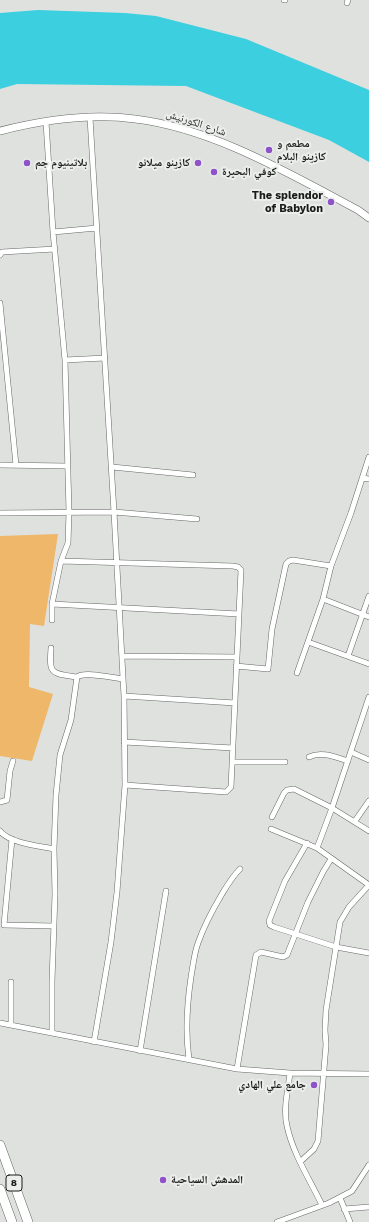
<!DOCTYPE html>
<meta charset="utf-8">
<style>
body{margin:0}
canvas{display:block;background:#dee1de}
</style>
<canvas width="369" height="1222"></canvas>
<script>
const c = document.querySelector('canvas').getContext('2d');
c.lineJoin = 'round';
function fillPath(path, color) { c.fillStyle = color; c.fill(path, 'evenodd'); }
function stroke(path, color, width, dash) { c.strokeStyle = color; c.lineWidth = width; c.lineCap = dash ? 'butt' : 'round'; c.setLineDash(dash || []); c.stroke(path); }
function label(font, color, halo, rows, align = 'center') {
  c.font = font + ' "Work Sans","Noto Naskh Arabic",sans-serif'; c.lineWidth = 4; c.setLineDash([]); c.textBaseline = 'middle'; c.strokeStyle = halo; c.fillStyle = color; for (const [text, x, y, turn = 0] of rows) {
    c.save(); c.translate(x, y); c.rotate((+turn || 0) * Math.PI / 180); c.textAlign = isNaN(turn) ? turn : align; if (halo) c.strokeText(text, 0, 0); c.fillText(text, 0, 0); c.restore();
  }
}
const green = new Path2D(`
 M58,534L44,626L30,624L29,687L53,694L32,761L0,756V536Z`);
const water = new Path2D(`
 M38,10L125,13L156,16L246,39L369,90V162L329,140L186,86L17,84L0,89V13Z`);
const minor = new Path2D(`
 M284,0H285
 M347,3L348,0
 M90,118L114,512L124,696L125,785L117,892L111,942L94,1042
 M46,122L53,232L65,360L69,512L68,543L61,561L52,604V620
 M53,232L97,228
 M0,255L2,252L55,249
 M0,303L16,465
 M65,360L105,358
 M0,465L67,466
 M112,467L193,475
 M362,478L369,479
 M0,513L114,512L197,519
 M61,561L233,566L238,567L241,570L231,787L226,792L125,785
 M323,599L369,617
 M52,604L239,614
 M308,642L369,664
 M51,648C49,675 51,673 77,677
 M122,656L237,657
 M348,656L369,596
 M236,666L268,669L272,629L286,564L289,561L293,560L331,566
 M297,673L323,599L331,566L351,513L369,457
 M124,696L235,703
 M124,742L233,748
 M351,752L369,760
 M309,757C321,751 335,757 348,761
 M232,762H285
 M0,802L7,800L10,771L13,761
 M272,817L284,793L287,790L294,789L332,808L369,831
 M355,821L369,801
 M271,829L317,848L369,885
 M0,831C9,843 40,846 54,849
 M12,839L4,925L54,926
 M307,843L285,881L269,921L270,925L274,927L336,947L369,953
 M317,848L332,808L369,697
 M0,1023L237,1069L290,1073L369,1074
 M11,1024V982
 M52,1032V981L55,894L54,849L56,795L60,755L71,720L77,677C84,671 113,678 123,679
 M140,1051L166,891
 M189,1059C185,1031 187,1004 191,977C193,966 194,954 198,943C204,926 213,909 222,894C228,884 232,877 240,869
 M237,1069L256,955L261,952L283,957L287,955L308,902L323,872L331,859
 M290,1073C288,1090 283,1109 287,1126C293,1154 310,1180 322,1205
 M301,1161L314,1149L318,1141L326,1045L325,1030L326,1010L340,922L349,907L369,885
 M340,1198L350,1222
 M344,1209L369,1207
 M277,1222L329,1203L352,1191L369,1165`);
const tertiary = new Path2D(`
 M0,131C43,120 91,113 135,119C212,128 290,174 358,210L369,218`);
const trunk = new Path2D(`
 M0,1145L28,1222
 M0,1189L12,1222`);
const markers = [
 [269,150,4,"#8f52c8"],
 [27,163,4,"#8f52c8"],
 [198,163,4,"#8f52c8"],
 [214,172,4,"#8f52c8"],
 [331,202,4,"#8f52c8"],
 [314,1085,4,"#8f52c8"],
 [163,1180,4,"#8f52c8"]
];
const shields = [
 [14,1183,16]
];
const shieldNames = [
 ["8",14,1183]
];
const streetNames = [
 ["شارع الكورنيش",196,123,18]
];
const poiNames = [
 ["مطعم و",277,144],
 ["كازينو البلام",277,157],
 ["بلاتينيوم جم",35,163],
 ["كازينو ميلانو",190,163,"right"],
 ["كوفي البحيرة",222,172],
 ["The splendor",323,196,"right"],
 ["of Babylon",323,209,"right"],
 ["جامع علي الهادي",306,1085,"right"],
 ["المدهش السياحية",171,1180]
];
fillPath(green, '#efb76a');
fillPath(water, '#3bcfdf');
stroke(minor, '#656865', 6);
stroke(tertiary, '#656865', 8);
stroke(trunk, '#656865', 10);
stroke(minor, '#fff', 5);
stroke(tertiary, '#fff', 7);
stroke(trunk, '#fff', 9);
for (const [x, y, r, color] of markers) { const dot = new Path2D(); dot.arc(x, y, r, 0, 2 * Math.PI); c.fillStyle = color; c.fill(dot); stroke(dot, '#ebeeeb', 1.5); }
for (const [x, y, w] of shields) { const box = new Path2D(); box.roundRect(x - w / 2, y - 8, w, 16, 3); c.fillStyle = '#ebeeeb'; c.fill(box); stroke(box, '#1a1b1a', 1); }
label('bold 10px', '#1a1b1a', null, shieldNames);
label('11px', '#1a1b1a', '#ebeeeb', streetNames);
label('bold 11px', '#1a1b1a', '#ebeeeb', poiNames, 'left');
</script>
